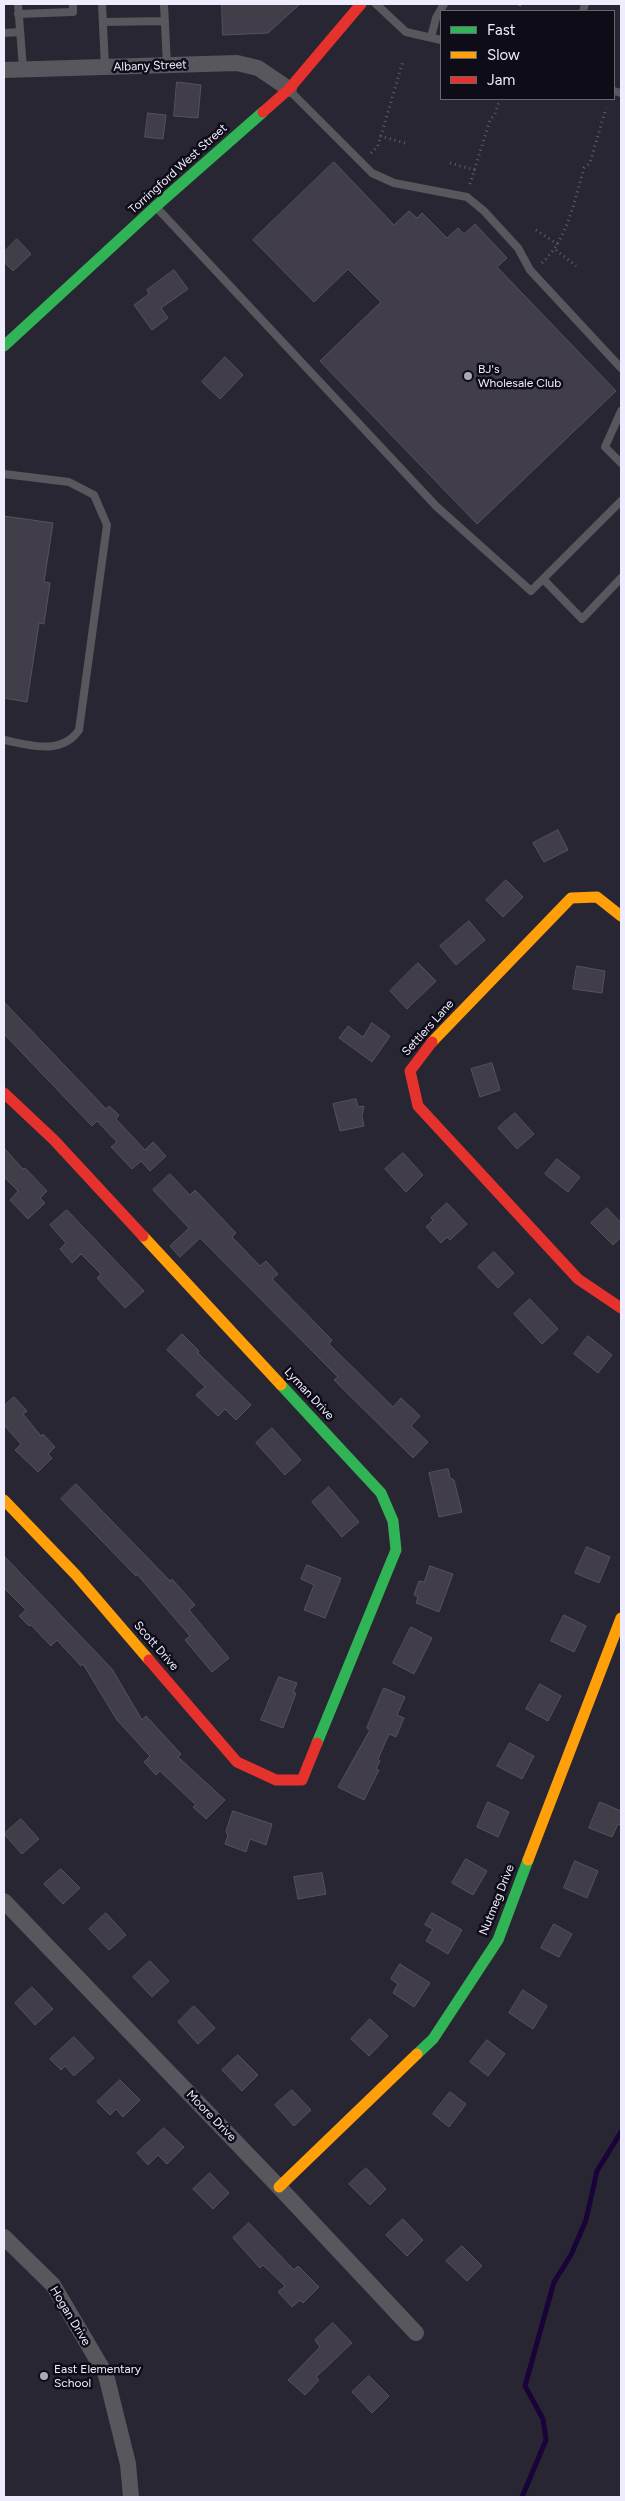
<!DOCTYPE html>
<style>
body{margin:0}
#map{position:relative;width:625px;height:2501px;overflow:hidden;background:#292633;font-family:Figtree,sans-serif}
canvas{display:block}
.frame{position:absolute;inset:0;border:5px solid #efecfe;pointer-events:none}
.legend{position:absolute;left:440px;top:10px;width:175px;height:90px;box-sizing:border-box;background:#0e0c17;border:1px solid #686673;margin:0;padding:6px 9px;list-style:none;font-size:15px;color:#efecfe}
.legend li{display:flex;align-items:center;gap:10px;height:25px}
.legend b{width:25px;border:1px solid #686673}
</style>
<div id="map">
<canvas width="625" height="2501"></canvas>
<div class="frame"></div>
<ul class="legend">
<li><b style="height:6px;background:#30b455"></b>Fast</li>
<li><b style="height:6px;background:#ff9f0a"></b>Slow</li>
<li><b style="height:6px;background:#e5322d"></b>Jam</li>
</ul>
</div>
<script>
const c = document.querySelector('canvas').getContext('2d');
c.lineJoin = 'round';
function stroke(path, color, width, dash) { c.strokeStyle = color; c.lineWidth = width; c.lineCap = dash ? 'butt' : 'round'; c.setLineDash(dash || []); c.stroke(path); }
function fillPath(path, color) { c.fillStyle = color; c.fill(path, 'evenodd'); }
function label(font, color, halo, rows, align = 'center') {
  c.font = font + ' Figtree,sans-serif'; c.lineWidth = 5; c.setLineDash([]); c.textBaseline = 'middle'; c.strokeStyle = halo; c.fillStyle = color; for (const [text, x, y, turn = 0] of rows) {
    c.save(); c.translate(x, y); c.rotate((+turn || 0) * Math.PI / 180); c.textAlign = isNaN(turn) ? turn : align; if (halo) c.strokeText(text, 0, 0); c.fillText(text, 0, 0); c.restore();
  }
}
const stream = new Path2D(`
 M522,2497L546,2440L543,2419L525,2386L554,2282L571,2255L586,2220L597,2171L621,2132`);
const building = new Path2D(`
 M222,4H300L268,33L223,35Z
 M177,82L201,85L198,118L174,116Z
 M148,113L166,115L163,139L145,137Z
 M334,162L394,225L409,211L417,218L422,213L447,238L458,228L464,234L475,224L507,258L497,267L616,391L477,524L320,361L381,302L348,269L314,302L253,240Z
 M17,239L31,254L13,271L4,262V252Z
 M174,270L188,289L161,308L168,318L152,330L134,305L149,294L147,290Z
 M225,357L243,375L220,399L202,382Z
 M4,516L53,523L44,582L50,583L44,624L39,623L27,702L4,698Z
 M558,830L568,850L544,862L533,843Z
 M506,880L523,897L503,917L486,900Z
 M469,921L485,940L456,965L440,946Z
 M418,963L436,981L407,1009L390,991Z
 M577,966L605,971L602,993L573,989Z
 M4,1002L106,1109L109,1106L119,1115L116,1119L145,1150L153,1142L166,1156L150,1171L141,1161L132,1169L111,1147L117,1142L97,1121L92,1126L4,1034Z
 M372,1023L390,1036L372,1062L339,1038L348,1026L363,1037Z
 M492,1063L500,1090L480,1097L471,1069Z
 M356,1099L358,1107L364,1106L362,1116L364,1126L340,1131L333,1104Z
 M515,1113L534,1134L517,1149L498,1128Z
 M4,1148L23,1169L25,1168L47,1191L40,1198L45,1203L28,1219L10,1200L18,1191L4,1177Z
 M403,1153L423,1175L406,1192L385,1169Z
 M557,1159L580,1177L568,1192L545,1174Z
 M170,1174L190,1195L195,1190L236,1233L232,1237L260,1266L266,1261L278,1274L272,1279L332,1340L329,1344L393,1407L401,1398L420,1416L411,1426L428,1442L413,1458L334,1380L338,1377L200,1238L180,1257L170,1246L189,1228L153,1190Z
 M447,1203L467,1224L450,1240L447,1237L441,1243L426,1227L433,1220L431,1218Z
 M607,1208L621,1223V1237L613,1245L591,1223Z
 M67,1210L144,1291L125,1308L97,1278L101,1274L81,1254L72,1263L60,1249L66,1243L50,1225Z
 M494,1252L514,1273L498,1288L478,1267Z
 M530,1299L558,1329L542,1344L514,1314Z
 M182,1334L199,1351L198,1353L251,1405L236,1420L225,1409L218,1416L196,1395L205,1387L167,1350Z
 M588,1336L612,1355L598,1373L574,1354Z
 M14,1397L27,1411L23,1414L41,1436L43,1434L55,1447L48,1454L52,1458L38,1472L15,1450L21,1444L4,1425V1406Z
 M272,1428L301,1460L285,1475L256,1443Z
 M448,1469L450,1478L454,1480L462,1512L439,1517L429,1473Z
 M76,1484L170,1581L172,1579L195,1605L189,1610L229,1658L212,1672L185,1640L190,1636L137,1574L136,1576L61,1499Z
 M329,1487L359,1522L342,1537L312,1502Z
 M587,1547L610,1557L599,1583L575,1573Z
 M4,1556L112,1669L142,1720L146,1716L181,1754L178,1757L225,1800L206,1819L193,1807L196,1805L160,1771L156,1775L144,1762L150,1756L117,1720L83,1664L81,1666L57,1640L51,1646L31,1625L29,1626L19,1616L26,1610L4,1588Z
 M307,1565L341,1578L325,1618L304,1610L314,1585L301,1579Z
 M430,1566L453,1574L439,1612L416,1603L418,1597L414,1595L419,1581L424,1582Z
 M564,1615L586,1626L574,1652L551,1641Z
 M411,1627L432,1638L414,1674L393,1663Z
 M279,1677L297,1683L293,1693H296L283,1728L261,1720Z
 M540,1684L561,1696L548,1721L526,1709Z
 M384,1688L405,1697L397,1715L404,1718L396,1737L389,1734L378,1759L380,1761L376,1769L379,1770L364,1800L338,1787L370,1730L367,1728Z
 M510,1743L534,1756L522,1779L497,1766Z
 M488,1802L509,1812L498,1837L477,1827Z
 M600,1802L621,1811V1826L618,1824L612,1837L589,1828Z
 M233,1811L272,1824L266,1845L250,1839L246,1852L225,1844L228,1835L226,1832Z
 M21,1819L39,1839L22,1854L4,1834Z
 M466,1859L487,1871L473,1895L452,1883Z
 M575,1861L598,1871L587,1898L564,1888Z
 M61,1869L80,1888L63,1904L44,1884Z
 M322,1873L326,1894L298,1899L294,1877Z
 M106,1913L126,1935L109,1950L89,1929Z
 M432,1913L462,1930L448,1954L426,1941L433,1929L425,1925Z
 M554,1924L572,1934L559,1957L541,1948Z
 M150,1961L169,1981L152,1997L133,1977Z
 M400,1964L430,1983L414,2007L393,1993L398,1984L391,1979Z
 M32,1987L53,2009L35,2025L15,2003Z
 M523,1990L547,2006L533,2029L509,2013Z
 M194,2006L215,2028L198,2044L178,2022Z
 M370,2019L388,2036L369,2056L351,2039Z
 M74,2037L94,2058L74,2076L65,2066L61,2070L50,2059Z
 M487,2040L505,2054L488,2076L470,2062Z
 M238,2055L258,2075L242,2091L222,2070Z
 M120,2080L140,2100L123,2117L116,2109L110,2115L97,2102Z
 M292,2090L311,2110L294,2126L275,2105Z
 M450,2092L466,2104L449,2127L433,2114Z
 M164,2128L184,2147L167,2164L158,2155L148,2165L137,2153Z
 M366,2168L386,2189L370,2205L349,2184Z
 M210,2173L229,2193L213,2209L193,2189Z
 M403,2219L423,2240L407,2256L386,2235Z
 M249,2223L294,2270L298,2266L319,2287L303,2303L300,2300L292,2307L278,2292L285,2286L263,2265L260,2268L233,2238Z
 M462,2246L482,2266L467,2281L446,2261Z
 M333,2323L352,2343L316,2377L319,2380L305,2395L288,2380L320,2347L315,2340Z
 M369,2376L389,2396L372,2413L352,2392Z`);
const path = new Path2D(`
 M519,11L520,4
 M380,136L405,143
 M371,153L378,146L403,61
 M450,163L475,170
 M470,184L490,120L495,114L500,99
 M536,230L559,245
 M556,250L576,266
 M542,263C568,238 574,202 584,168L590,163L606,108`);
const lane = new Path2D(`
 M18,4L23,68
 M102,4L105,68
 M164,4L167,66
 M376,4L406,32L441,40
 M583,11L585,4
 M18,14L73,12V4
 M103,22L165,21
 M4,33L20,32
 M431,37L436,18L444,4
 M290,91L372,173L394,183L467,197L484,211L518,248L530,270L621,368
 M614,91L621,93
 M157,208L436,506L531,591L621,501
 M621,411L605,447L621,463
 M4,474L69,482L94,495L107,525L79,730C61,756 30,745 4,740
 M543,579L582,619L621,578`);
const street = new Path2D(`
 M4,70L237,63L258,68L289,89
 M4,1901L279,2187L416,2333
 M4,2237L53,2285L106,2375L128,2464L131,2497`);
const fast = new Path2D(`
 M4,346L155,207L263,112
 M281,1385L381,1493L393,1521L396,1550L317,1743
 M417,2054L433,2039L498,1940L528,1860`);
const slow = new Path2D(`
 M432,1042L571,898L597,897L621,916
 M143,1236L281,1385
 M4,1500L76,1575L149,1660
 M528,1860L621,1618
 M279,2187L417,2054`);
const jam = new Path2D(`
 M263,112L289,89L361,4
 M432,1042L410,1071L418,1106L578,1279L621,1308
 M4,1093L54,1140L143,1236
 M149,1660L237,1762L276,1780H302L317,1743`);
const markers = [
 [468,376,5,"#aaa7b7"],
 [44,2376,5,"#aaa7b7"]
];
const streetNames = [
 ["Albany Street",150,66,-2],
 ["Torringford West Street",178,169,-42],
 ["Settlers Lane",428,1028,-48],
 ["Lyman Drive",309,1394,47],
 ["Scott Drive",156,1646,49],
 ["Nutmeg Drive",497,1900,-68],
 ["Moore Drive",211,2116,46],
 ["Hogan Drive",70,2316,59]
];
const poiNames = [
 ["BJ's",478,369],
 ["Wholesale Club",478,383],
 ["East Elementary",54,2369],
 ["School",54,2383]
];
stroke(stream, '#190338', 5);
fillPath(building, '#413e4a');
stroke(building, '#54525d', 1);
stroke(path, '#5f5e64', 3, [1, 4]);
stroke(lane, '#58575d', 8);
stroke(street, '#58575d', 16);
stroke(fast, '#30b455', 11);
stroke(slow, '#ff9f0a', 11);
stroke(jam, '#e5322d', 11);
for (const [x, y, r, color] of markers) { const dot = new Path2D(); dot.arc(x, y, r, 0, 2 * Math.PI); c.fillStyle = color; c.fill(dot); stroke(dot, '#0e0c17', 2); }
label('12px', '#efecfe', '#0e0c17', streetNames);
label('12px', '#efecfe', '#0e0c17', poiNames, 'left');
</script>
